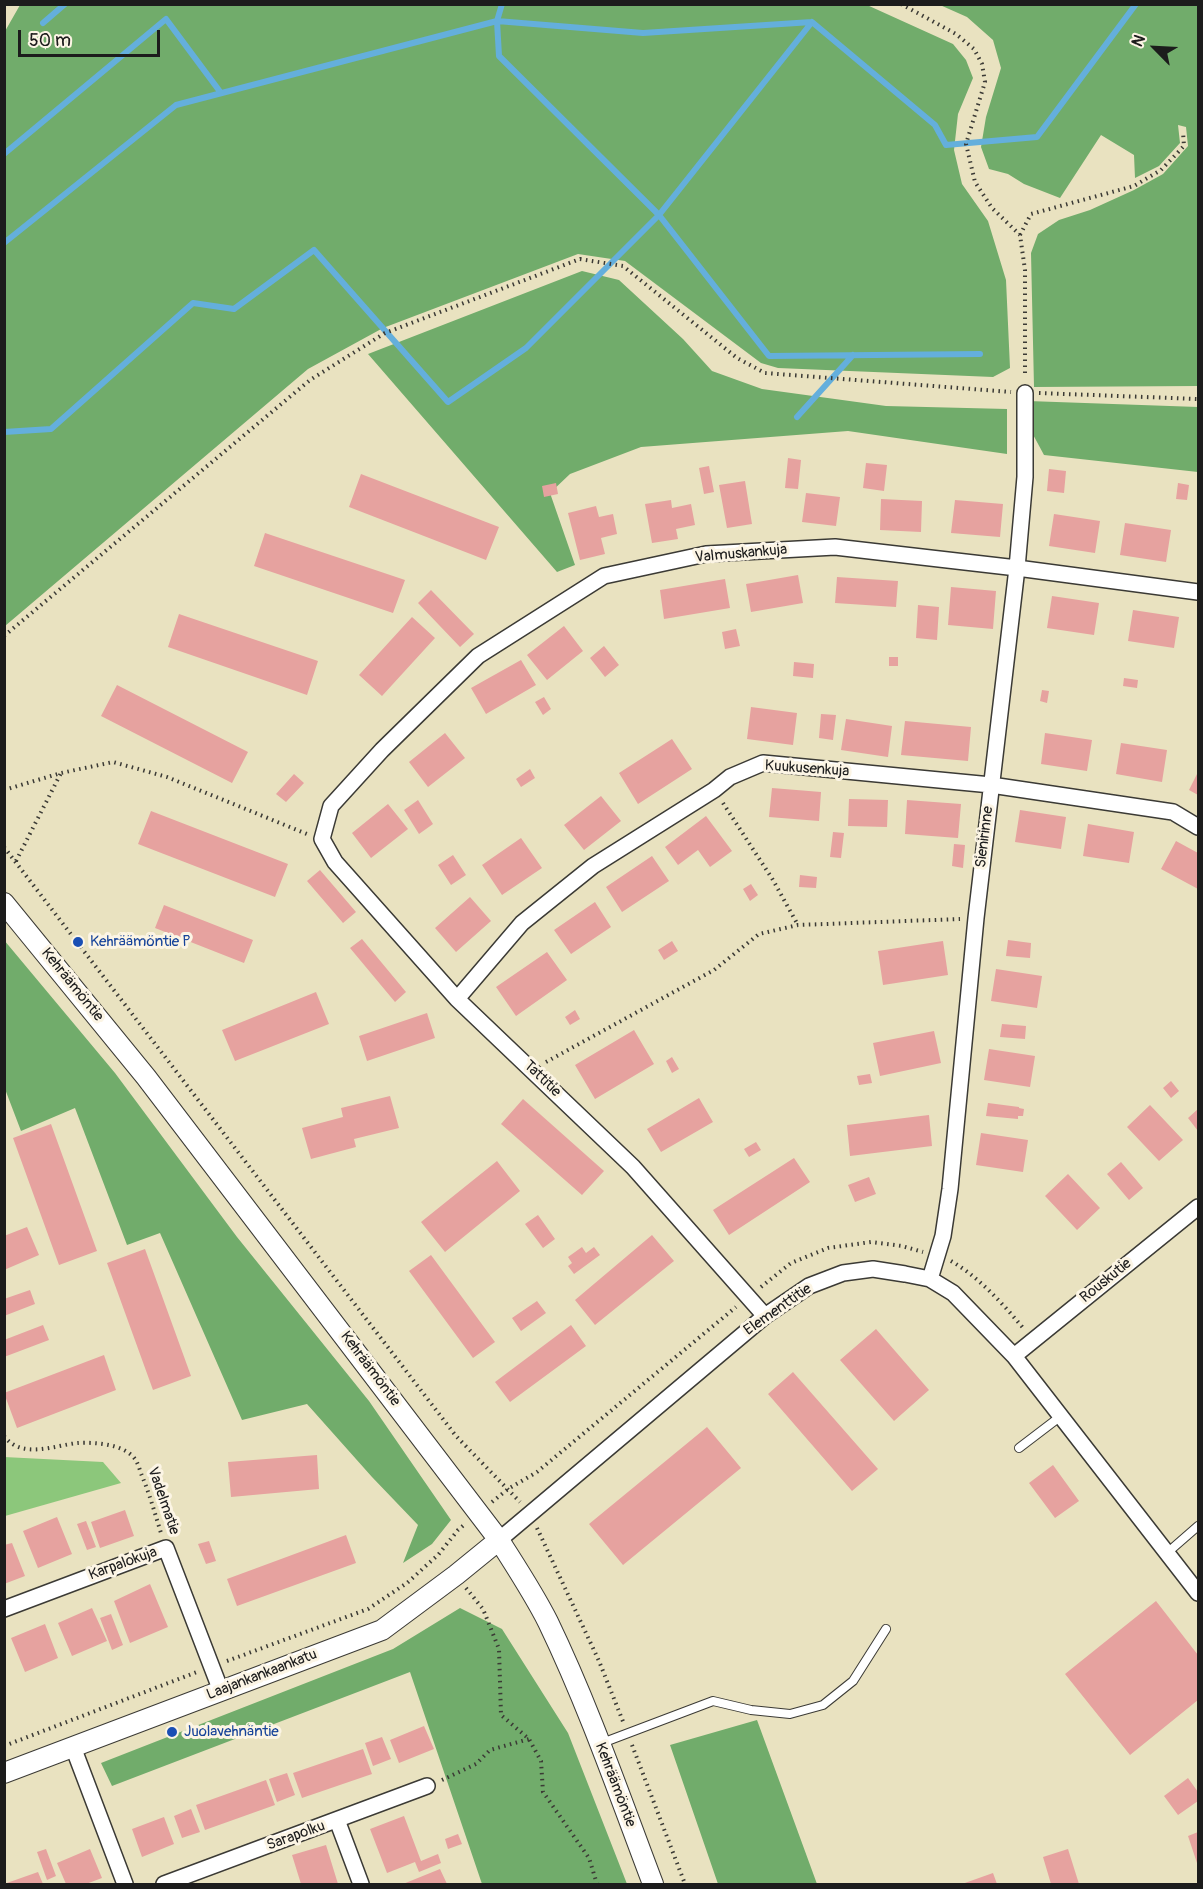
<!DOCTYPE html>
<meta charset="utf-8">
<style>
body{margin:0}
#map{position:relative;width:1203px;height:1889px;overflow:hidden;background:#e9e2c0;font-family:Pangolin,sans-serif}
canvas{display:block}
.frame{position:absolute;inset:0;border:6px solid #1c1c1c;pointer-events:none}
.north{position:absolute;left:1125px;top:18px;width:60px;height:60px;-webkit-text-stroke:4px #fcf5e5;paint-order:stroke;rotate:294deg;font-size:16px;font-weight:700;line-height:24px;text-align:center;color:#1c1c1c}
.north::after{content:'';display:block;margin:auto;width:21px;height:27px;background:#1c1c1c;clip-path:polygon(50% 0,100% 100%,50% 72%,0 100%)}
.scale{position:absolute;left:18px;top:30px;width:142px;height:27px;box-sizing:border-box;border:3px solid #1c1c1c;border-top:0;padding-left:8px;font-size:18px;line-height:21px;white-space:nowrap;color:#1c1c1c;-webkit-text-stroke:4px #fcf5e5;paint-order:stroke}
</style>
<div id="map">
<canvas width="1203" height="1889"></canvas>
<div class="frame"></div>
<div class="north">N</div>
<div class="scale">50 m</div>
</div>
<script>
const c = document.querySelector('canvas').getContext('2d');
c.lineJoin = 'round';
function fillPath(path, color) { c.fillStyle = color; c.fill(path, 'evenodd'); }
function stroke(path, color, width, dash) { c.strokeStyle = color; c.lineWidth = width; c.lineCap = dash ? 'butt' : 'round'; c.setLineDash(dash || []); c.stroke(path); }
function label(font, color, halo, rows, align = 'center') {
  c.font = font + ' Pangolin,sans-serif'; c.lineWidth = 6; c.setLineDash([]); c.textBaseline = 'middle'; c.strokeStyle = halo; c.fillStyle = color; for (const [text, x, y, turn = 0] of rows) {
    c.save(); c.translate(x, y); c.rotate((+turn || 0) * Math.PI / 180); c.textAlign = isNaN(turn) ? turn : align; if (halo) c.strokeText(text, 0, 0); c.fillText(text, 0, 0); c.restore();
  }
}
const green = new Path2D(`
 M4,1457L103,1462L121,1483L5,1516Z`);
const forest = new Path2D(`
 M20,5H867L953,44L966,60L973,78L958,114L954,150L962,184L988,221L1006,280L1010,368L993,377L778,368L761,363L625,261L578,254L383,328L308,369L5,626L4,33Z
 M940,5H1198V386L1034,387L1031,253L1038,234L1059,220L1090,210L1134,190L1163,174L1188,146L1186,127L1178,125L1180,143L1159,166L1135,178L1134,155L1101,135L1060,198L1024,184L1008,174L989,169L981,147L986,117L1001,68L993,40L967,17Z
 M582,271L619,280L683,339L712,371L762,389L886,406L1007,409V454L848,431L641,447L570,474L550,493L575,565L557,572L368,354Z
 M1028,401L1198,407V472L1044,455L1030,429Z
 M4,940L115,1073L237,1237L369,1401L451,1520L432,1544L403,1563L418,1525L372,1477L307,1404L242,1420L160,1233L127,1245L75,1108L21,1131L5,1089Z
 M460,1608L502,1629L568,1733L627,1884H482L410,1672L112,1786L101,1763L393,1649Z
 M757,1720L817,1884H718L670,1745Z`);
const stream = new Path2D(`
 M502,4L497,21L499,56L659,215L769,356L980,354
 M43,23L65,4
 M4,154L166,19L221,93
 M4,243L176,105L497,21L643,33L812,22L935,125L946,145L1037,137L1136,4
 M797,417L853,355
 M4,432L51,429L193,303L234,309L314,250L448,402L526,348L659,215L812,22`);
const building = new Path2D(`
 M788,458L801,460L798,489L785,488Z
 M866,463L887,465L884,491L863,488Z
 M709,466L714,492L704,494L699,468Z
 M1049,469L1066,471L1064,493L1047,491Z
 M361,474L499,527L486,560L349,507Z
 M745,481L752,524L727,528L719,485Z
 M556,483L558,494L544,497L542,486Z
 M1178,483L1189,485L1187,500L1176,499Z
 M806,493L840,497L836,526L802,522Z
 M881,499L922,501L921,532L880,530Z
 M671,500L672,508L691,504L695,525L676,529L678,539L652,543L645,504Z
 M955,500L1003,504L1000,537L951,533Z
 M596,506L599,517L613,514L617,534L601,538L605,554L580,560L568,513Z
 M1054,514L1100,521L1095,553L1049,546Z
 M1125,523L1171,530L1166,562L1120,555Z
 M265,533L405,580L393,613L254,566Z
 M798,575L803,603L751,612L746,584Z
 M837,577L898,581L896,607L835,603Z
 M725,579L730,608L664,619L660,590Z
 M951,587L996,591L993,629L948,625Z
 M431,590L474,634L460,647L418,603Z
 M1052,596L1099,603L1094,635L1047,628Z
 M918,605L939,607L937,640L916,638Z
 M1133,610L1179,617L1174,648L1128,641Z
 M179,614L318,661L307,695L168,647Z
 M412,617L435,638L382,696L359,675Z
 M564,626L583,651L547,680L527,655Z
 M736,629L740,646L725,649L722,632Z
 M604,646L619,665L605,677L590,658Z
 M889,657H898V666H889Z
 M521,660L536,685L486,714L471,688Z
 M794,662L814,664L813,678L793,676Z
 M1124,678L1138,680L1137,688L1123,686Z
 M117,685L248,752L232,783L101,716Z
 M1042,690L1049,691L1047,703L1040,701Z
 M544,697L551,709L543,715L535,702Z
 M751,707L797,713L793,745L747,739Z
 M821,714L836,715L833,740L819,738Z
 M846,719L892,726L888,757L841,750Z
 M905,721L971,727L968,761L901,755Z
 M445,733L465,758L428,787L409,762Z
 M1045,733L1092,740L1087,771L1041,764Z
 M672,739L692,769L638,804L619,773Z
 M1121,743L1167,750L1162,782L1116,774Z
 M530,769L535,778L521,787L516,779Z
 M1198,772V795L1189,790Z
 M294,774L304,783L286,802L276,794Z
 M772,788L821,792L819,821L769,817Z
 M601,796L621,821L584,850L564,825Z
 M849,799L888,800L887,827L848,826Z
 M418,800L433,824L419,834L404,810Z
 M907,800L961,804L958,838L905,834Z
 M388,804L408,829L371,858L352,833Z
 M1020,810L1066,817L1061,849L1015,842Z
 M151,811L288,864L275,897L138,844Z
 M706,816L732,851L710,867L698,850L678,865L665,847Z
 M1088,824L1134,832L1129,863L1083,856Z
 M833,832L844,833L841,858L830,857Z
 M521,838L542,868L502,895L482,865Z
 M1176,841L1198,853V889L1161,869Z
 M954,844L965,845L963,868L952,866Z
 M453,855L466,875L451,885L438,865Z
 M652,856L669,881L622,912L606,887Z
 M320,870L356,912L343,923L307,881Z
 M800,875L817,877L816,888L799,887Z
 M751,884L758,895L750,901L743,889Z
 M470,897L491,921L456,952L435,928Z
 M595,902L611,927L571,954L554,930Z
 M164,905L253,940L244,963L155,928Z
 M362,939L406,992L395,1002L350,948Z
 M1008,940L1031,943L1030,958L1006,956Z
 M672,941L678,951L664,960L658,950Z
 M943,941L948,975L883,985L878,951Z
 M547,952L567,980L516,1016L496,987Z
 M996,969L1042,976L1037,1008L991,1001Z
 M316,992L329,1024L235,1061L222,1030Z
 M575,1010L580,1019L570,1025L565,1017Z
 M427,1013L435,1038L367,1061L359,1036Z
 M1002,1024L1026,1026L1025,1039L1000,1037Z
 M634,1030L654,1064L595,1099L575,1065Z
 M934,1031L941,1063L880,1076L873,1043Z
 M989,1049L1035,1056L1030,1087L984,1080Z
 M672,1057L679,1069L672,1073L666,1061Z
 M870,1074L872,1083L859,1085L857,1076Z
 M1171,1081L1179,1091L1171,1098L1163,1088Z
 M390,1096L399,1128L354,1139L356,1147L311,1159L302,1128L343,1117L341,1108Z
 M699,1098L713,1122L661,1152L647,1129Z
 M523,1099L604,1171L582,1195L501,1124Z
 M988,1103L1019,1107V1108L1024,1109L1023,1116H1018V1119L986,1116Z
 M1150,1105L1183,1140L1159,1161L1127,1127Z
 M1198,1109V1131L1188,1118Z
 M929,1115L932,1146L850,1156L847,1125Z
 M51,1124L97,1251L59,1265L13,1138Z
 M981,1133L1028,1140L1023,1172L976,1165Z
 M756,1142L761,1150L749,1157L744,1149Z
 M794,1158L810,1182L729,1235L713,1210Z
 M497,1161L520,1191L445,1252L421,1222Z
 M1121,1162L1143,1188L1129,1200L1107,1174Z
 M1068,1174L1100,1208L1077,1230L1045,1196Z
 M869,1177L876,1194L855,1202L848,1185Z
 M538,1215L555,1239L543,1248L525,1224Z
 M27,1227L39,1255L4,1270V1236Z
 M652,1235L674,1261L595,1325L575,1300Z
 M582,1247L586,1253L594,1247L600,1255L574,1274L568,1266L572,1263L568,1257Z
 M145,1249L191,1376L153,1390L107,1263Z
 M431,1255L495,1342L473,1358L409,1271Z
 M30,1290L35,1304L4,1316V1299Z
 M537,1301L546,1313L521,1331L512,1318Z
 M43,1325L49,1340L4,1357V1340Z
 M571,1325L586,1346L510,1402L495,1382Z
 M876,1329L929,1390L894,1421L840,1360Z
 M104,1355L116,1390L17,1428L4,1393Z
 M793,1372L878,1469L852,1491L768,1394Z
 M707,1427L741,1468L623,1565L589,1524Z
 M317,1455L319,1489L231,1497L228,1462Z
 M1053,1465L1079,1501L1055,1518L1029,1483Z
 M125,1510L134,1536L100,1548L91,1522Z
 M57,1517L72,1554L38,1568L23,1531Z
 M86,1521L96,1547L87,1550L77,1524Z
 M346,1535L356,1563L237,1606L227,1579Z
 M209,1541L216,1561L206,1564L198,1544Z
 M12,1543L25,1576L4,1584V1545Z
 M150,1584L168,1627L130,1643L114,1601Z
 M1156,1601L1198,1655V1700L1130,1755L1065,1674Z
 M92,1608L107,1641L72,1656L58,1623Z
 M111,1614L123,1645L112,1650L100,1618Z
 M45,1624L58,1658L25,1672L11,1638Z
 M424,1726L434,1749L399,1763L390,1740Z
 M382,1737L391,1759L373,1766L365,1743Z
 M363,1749L372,1774L302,1798L293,1773Z
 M287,1773L295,1795L277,1802L269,1779Z
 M1188,1778L1198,1792V1801L1178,1815L1164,1796Z
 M266,1780L275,1805L205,1830L196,1805Z
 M191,1809L200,1832L182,1838L174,1816Z
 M404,1816L421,1861L438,1854L441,1863L419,1872L415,1862L387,1873L370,1829Z
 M164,1817L174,1844L142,1857L132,1829Z
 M1198,1832V1866L1188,1836Z
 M458,1834L462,1844L448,1849L445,1839Z
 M326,1845L338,1884H301L292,1855Z
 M46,1849L56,1876L47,1880L37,1852Z
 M90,1849L102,1878L86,1884H66L57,1863Z
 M1068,1849L1079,1884H1051L1043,1857Z
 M440,1869L447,1884H403Z
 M38,1872L43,1884H4Z
 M993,1873L997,1884H962Z`);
const path = new Path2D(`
 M901,4L956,34L974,49L982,64L985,82L966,144L975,182L992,208L1020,235L1025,270V377
 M1020,235L1031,214L1134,186L1161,170L1184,146L1183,132
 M1039,393L1198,399
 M4,636L310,380L385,333L580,259L623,266L737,358L765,373L1011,392
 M4,790L61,773L113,762L167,777L307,834
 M723,803L773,880L798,925
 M4,847L456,1436L520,1502
 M16,861L61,773
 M546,1062L714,970L759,934L798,925L960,919
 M951,1261C979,1277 1003,1304 1024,1329
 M761,1287L791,1263L828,1248L871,1242L902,1246L923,1252
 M4,1436C22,1460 55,1445 78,1443C95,1442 124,1444 135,1459C138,1463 140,1471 142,1476C150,1495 155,1514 161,1533
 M492,1502L508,1489L537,1472L736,1307
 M537,1528L599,1661L624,1724
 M466,1588L483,1609L499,1649L501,1715L529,1739L541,1761L543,1792L589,1858L597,1884
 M227,1661L368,1609L407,1583L438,1555L458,1530L465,1524
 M632,1745L685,1884
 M4,1746L197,1672
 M442,1780L476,1764L490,1750L529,1739`);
const service = new Path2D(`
 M1019,1448L1061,1416
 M1167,1553L1198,1526
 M602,1743L713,1701L751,1710L790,1714L823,1705L853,1681L886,1629`);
const minor = new Path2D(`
 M457,999L522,923L593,866L714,790L730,777L763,763L991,785L1173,812L1198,827
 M930,1279L943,1236L950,1189L976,918L1017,568L1025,477V393
 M765,1316L633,1167L457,999L335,862L322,839L331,806L382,750L478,656L604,576L706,554L835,547L1017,568L1198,592
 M1014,1356L1198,1207
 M499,1540L765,1316L809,1286L843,1273L873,1269L905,1274L930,1279L953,1293L1014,1356L1198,1593
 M4,1609L166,1548L221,1691
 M73,1747L125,1884
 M337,1820L361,1884
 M164,1884L427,1786`);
const tertiary = new Path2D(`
 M4,903L146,1077L499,1540C516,1567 534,1594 548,1622C589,1707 620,1797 653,1884
 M4,1773L382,1630L456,1575L499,1540`);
const markers = [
 [78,942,6,"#1a4fb4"],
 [172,1732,6,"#1a4fb4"]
];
const streetNames = [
 ["Valmuskankuja",741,554,-5],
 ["Kuukusenkuja",807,769,4],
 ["Sienirinne",985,837,-83],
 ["Kehräämöntie",72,985,51],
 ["Tattitie",542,1079,44],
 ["Rouskutie",1106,1281,-39],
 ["Elementtitie",778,1310,-35],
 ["Kehräämöntie",370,1369,53],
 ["Vadelmatie",163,1501,71],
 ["Karpalokuja",123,1564,-20],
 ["Laajankankaankatu",262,1675,-21],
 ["Kehräämöntie",615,1785,69],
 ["Sarapolku",296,1836,-20]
];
const transitNames = [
 ["Kehräämöntie P",90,942],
 ["Juolavehnäntie",184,1732]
];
fillPath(green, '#8cc77b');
fillPath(forest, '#71ac6b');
stroke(stream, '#64afdc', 6);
fillPath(building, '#e6a29f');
stroke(service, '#3b3a35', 10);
stroke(minor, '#3b3a35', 18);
stroke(tertiary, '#3b3a35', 22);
stroke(path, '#3b3a35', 4, [1.5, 4.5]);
stroke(service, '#fff', 8);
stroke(minor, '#fff', 15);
stroke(tertiary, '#fff', 20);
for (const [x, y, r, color] of markers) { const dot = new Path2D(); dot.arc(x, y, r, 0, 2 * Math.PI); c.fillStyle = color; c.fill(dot); stroke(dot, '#fcf5e5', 2); }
label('15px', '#1c1c1c', '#fcf5e5', streetNames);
label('15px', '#164399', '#fcf5e5', transitNames, 'left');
</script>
